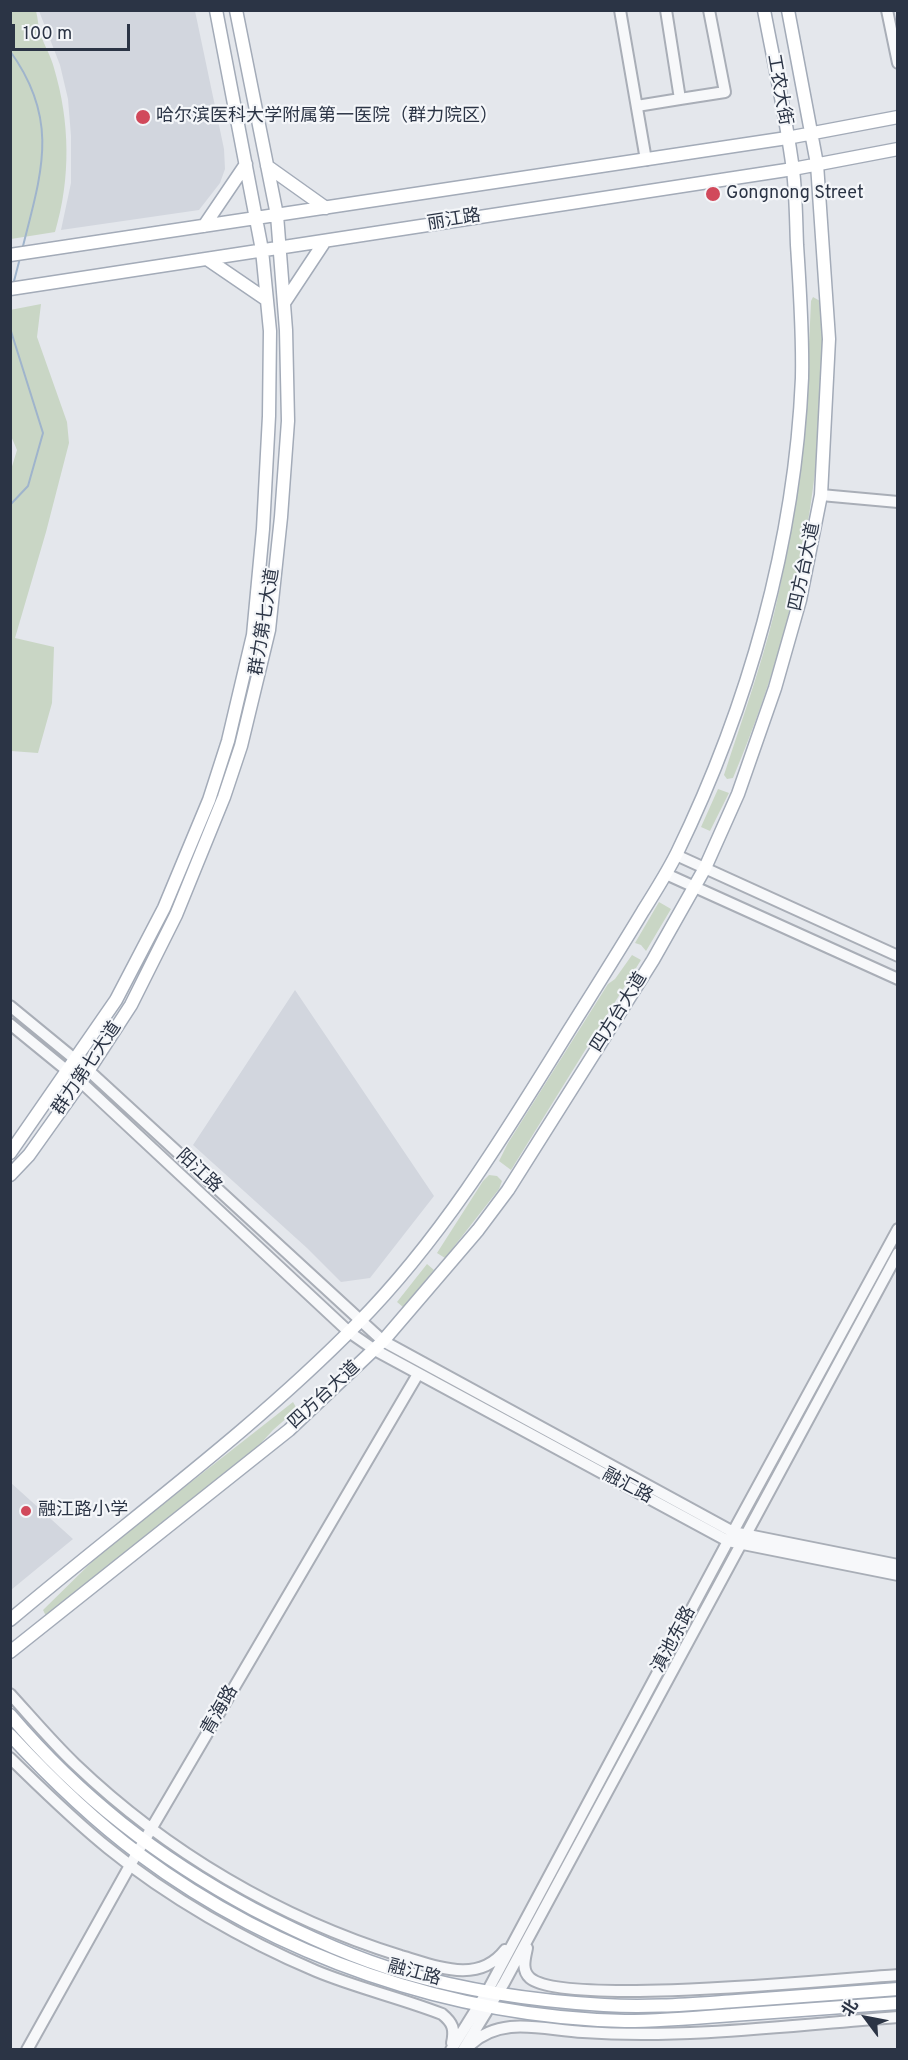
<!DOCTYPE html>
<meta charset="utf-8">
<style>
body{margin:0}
#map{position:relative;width:908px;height:2060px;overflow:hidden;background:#e4e7ec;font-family:Overpass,"Noto Sans SC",sans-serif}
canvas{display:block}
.frame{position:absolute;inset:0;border:12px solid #2b3445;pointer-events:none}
.north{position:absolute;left:836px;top:1988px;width:60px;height:60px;-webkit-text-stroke:4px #f4f6f9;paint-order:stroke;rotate:302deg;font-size:16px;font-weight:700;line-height:24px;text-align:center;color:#2b3445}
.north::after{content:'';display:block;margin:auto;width:21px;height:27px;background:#2b3445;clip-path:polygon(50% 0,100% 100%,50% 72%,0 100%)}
.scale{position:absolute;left:12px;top:24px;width:118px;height:27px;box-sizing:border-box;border:3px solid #2b3445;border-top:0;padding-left:8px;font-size:18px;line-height:21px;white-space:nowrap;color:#2b3445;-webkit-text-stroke:4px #f4f6f9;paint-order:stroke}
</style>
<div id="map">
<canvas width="908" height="2060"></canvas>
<div class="frame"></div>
<div class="north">北</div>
<div class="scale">100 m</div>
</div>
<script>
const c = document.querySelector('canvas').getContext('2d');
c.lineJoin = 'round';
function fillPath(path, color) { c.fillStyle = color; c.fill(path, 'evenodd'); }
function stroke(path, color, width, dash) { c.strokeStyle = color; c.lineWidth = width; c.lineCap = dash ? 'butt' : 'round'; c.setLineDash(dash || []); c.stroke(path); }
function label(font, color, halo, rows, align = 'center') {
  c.font = font + ' Overpass,"Noto Sans SC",sans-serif'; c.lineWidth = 4.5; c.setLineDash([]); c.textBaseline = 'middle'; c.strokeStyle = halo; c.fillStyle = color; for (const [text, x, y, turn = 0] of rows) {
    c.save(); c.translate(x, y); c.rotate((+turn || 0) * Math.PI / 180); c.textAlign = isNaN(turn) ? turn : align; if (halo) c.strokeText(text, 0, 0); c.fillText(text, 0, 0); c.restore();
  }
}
const built = new Path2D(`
 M39,11H195L224,149L225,169L220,183L199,210L61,230L71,183V136L68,99L60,65Z
 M295,990L434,1196L370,1278L341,1282L307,1248L193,1145Z
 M10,1482L73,1539L11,1590H10Z`);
const green = new Path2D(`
 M11,10L36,11C38,18 38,26 40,33C44,45 51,56 54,68C70,122 71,178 55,232L11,239Z
 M813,297L820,301C822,323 824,346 824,369C824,400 820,433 816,464C803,576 777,674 733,778L727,779L724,775C744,713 767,651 780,587C800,493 807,397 811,301Z
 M41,304L37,337L67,422L69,443L46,532L15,638L54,647L52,703L38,753L11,751L10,473L17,450L11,436L10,310Z
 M718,789L729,793L710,831L701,827Z
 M659,902L671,909L646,951L641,945L635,943Z
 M632,955L641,960L511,1170L499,1161L508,1143L608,984L615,979Z
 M489,1175L497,1176L502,1181L499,1189L445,1258L437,1253L483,1181Z
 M427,1264L434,1270L403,1307L397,1302Z
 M293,1402L297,1409L273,1430L253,1452L93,1582L46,1616L43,1610L102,1552Z`);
const stream = new Path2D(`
 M10,51C61,121 41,174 22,250
 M13,285L20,258
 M10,328L43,433L28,486L10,505`);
const minor = new Path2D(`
 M620,10L646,160
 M887,10L898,63
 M680,99L725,92L709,10
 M637,106L680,99L666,10
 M821,495L898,502
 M676,855L898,956
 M666,874L898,979
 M10,1006L88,1070L383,1341L733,1532L898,1565
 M10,1024L81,1082L349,1332L375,1350L728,1541L898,1575
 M10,1694C31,1717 52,1742 75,1764C167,1852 279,1918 401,1956C436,1966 478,1985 505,1950
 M10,1758C42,1789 73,1820 108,1848C168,1897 245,1941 316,1971C357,1988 401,1998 442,2014C453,2023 455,2029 452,2043
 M527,1948C525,1958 521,1970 530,1978C564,2007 840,1979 898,1975
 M470,2045C502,2015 543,2030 583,2032C686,2039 795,2025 898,2017
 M27,2050L137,1853L418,1374
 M451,2050L487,1992L728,1541L898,1229
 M463,2050L504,1983L898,1253`);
const major = new Path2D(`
 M267,166L326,208
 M204,226L246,164
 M10,255L787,138L898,117
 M207,259L267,300
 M10,289L793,169L898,149
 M284,303L325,241
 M10,1153L116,1000L164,908L209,800L228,741L253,635L263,529L269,416L270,331L262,250L216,10
 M10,1175L29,1155L81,1082L131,1005L176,915L224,797L241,746L269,630L281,517L288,421L286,330L277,215L236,10
 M10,1620C126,1522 251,1432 357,1324C442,1238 505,1134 568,1032C593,992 619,951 643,911C655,892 667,873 677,853C748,707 795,542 802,378C803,334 800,290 797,245C796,220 796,195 793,170C786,116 774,63 764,10
 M10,1652L289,1430L383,1341L478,1230L508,1190L653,960L705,868L738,794L775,688L800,600L821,495L829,339L817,164L788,10
 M10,1715C81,1798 157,1857 253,1909C301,1934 350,1957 402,1972C467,1991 536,2001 604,2005C648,2008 692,2004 736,2001C790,1997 844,1993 898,1989
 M10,1735C50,1778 92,1819 139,1854C277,1957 452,2017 625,2021C661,2021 696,2018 732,2015C787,2011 842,2007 898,2003`);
const markers = [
 [143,117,8,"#d1495b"],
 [713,194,8,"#d1495b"],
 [26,1511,6,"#d1495b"]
];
const streetNames = [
 ["工农大街",778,90,80],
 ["丽江路",454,221,-9],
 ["四方台大道",806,567,-78],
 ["群力第七大道",266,622,-81],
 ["四方台大道",620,1013,-58],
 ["群力第七大道",88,1069,-56],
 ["阳江路",198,1172,43],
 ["四方台大道",325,1396,-43],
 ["融汇路",627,1487,28],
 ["滇池东路",675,1640,-62],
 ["青海路",221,1711,-60],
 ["融江路",414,1974,15]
];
const poiNames = [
 ["哈尔滨医科大学附属第一医院（群力院区）",156,117],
 ["Gongnong Street",726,194],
 ["融江路小学",38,1511]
];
fillPath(built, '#d2d6de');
fillPath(green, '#c9d6c5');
stroke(stream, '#9fb4cc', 2);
stroke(minor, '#a9aeb7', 14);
stroke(major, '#a3abb8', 15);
stroke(minor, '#f7f8fa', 10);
stroke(major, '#fff', 12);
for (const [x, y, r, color] of markers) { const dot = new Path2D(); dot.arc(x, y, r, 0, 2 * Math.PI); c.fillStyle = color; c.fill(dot); stroke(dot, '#f4f6f9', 2); }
label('18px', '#2b3445', '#f4f6f9', streetNames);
label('18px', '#2b3445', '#f4f6f9', poiNames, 'left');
</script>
